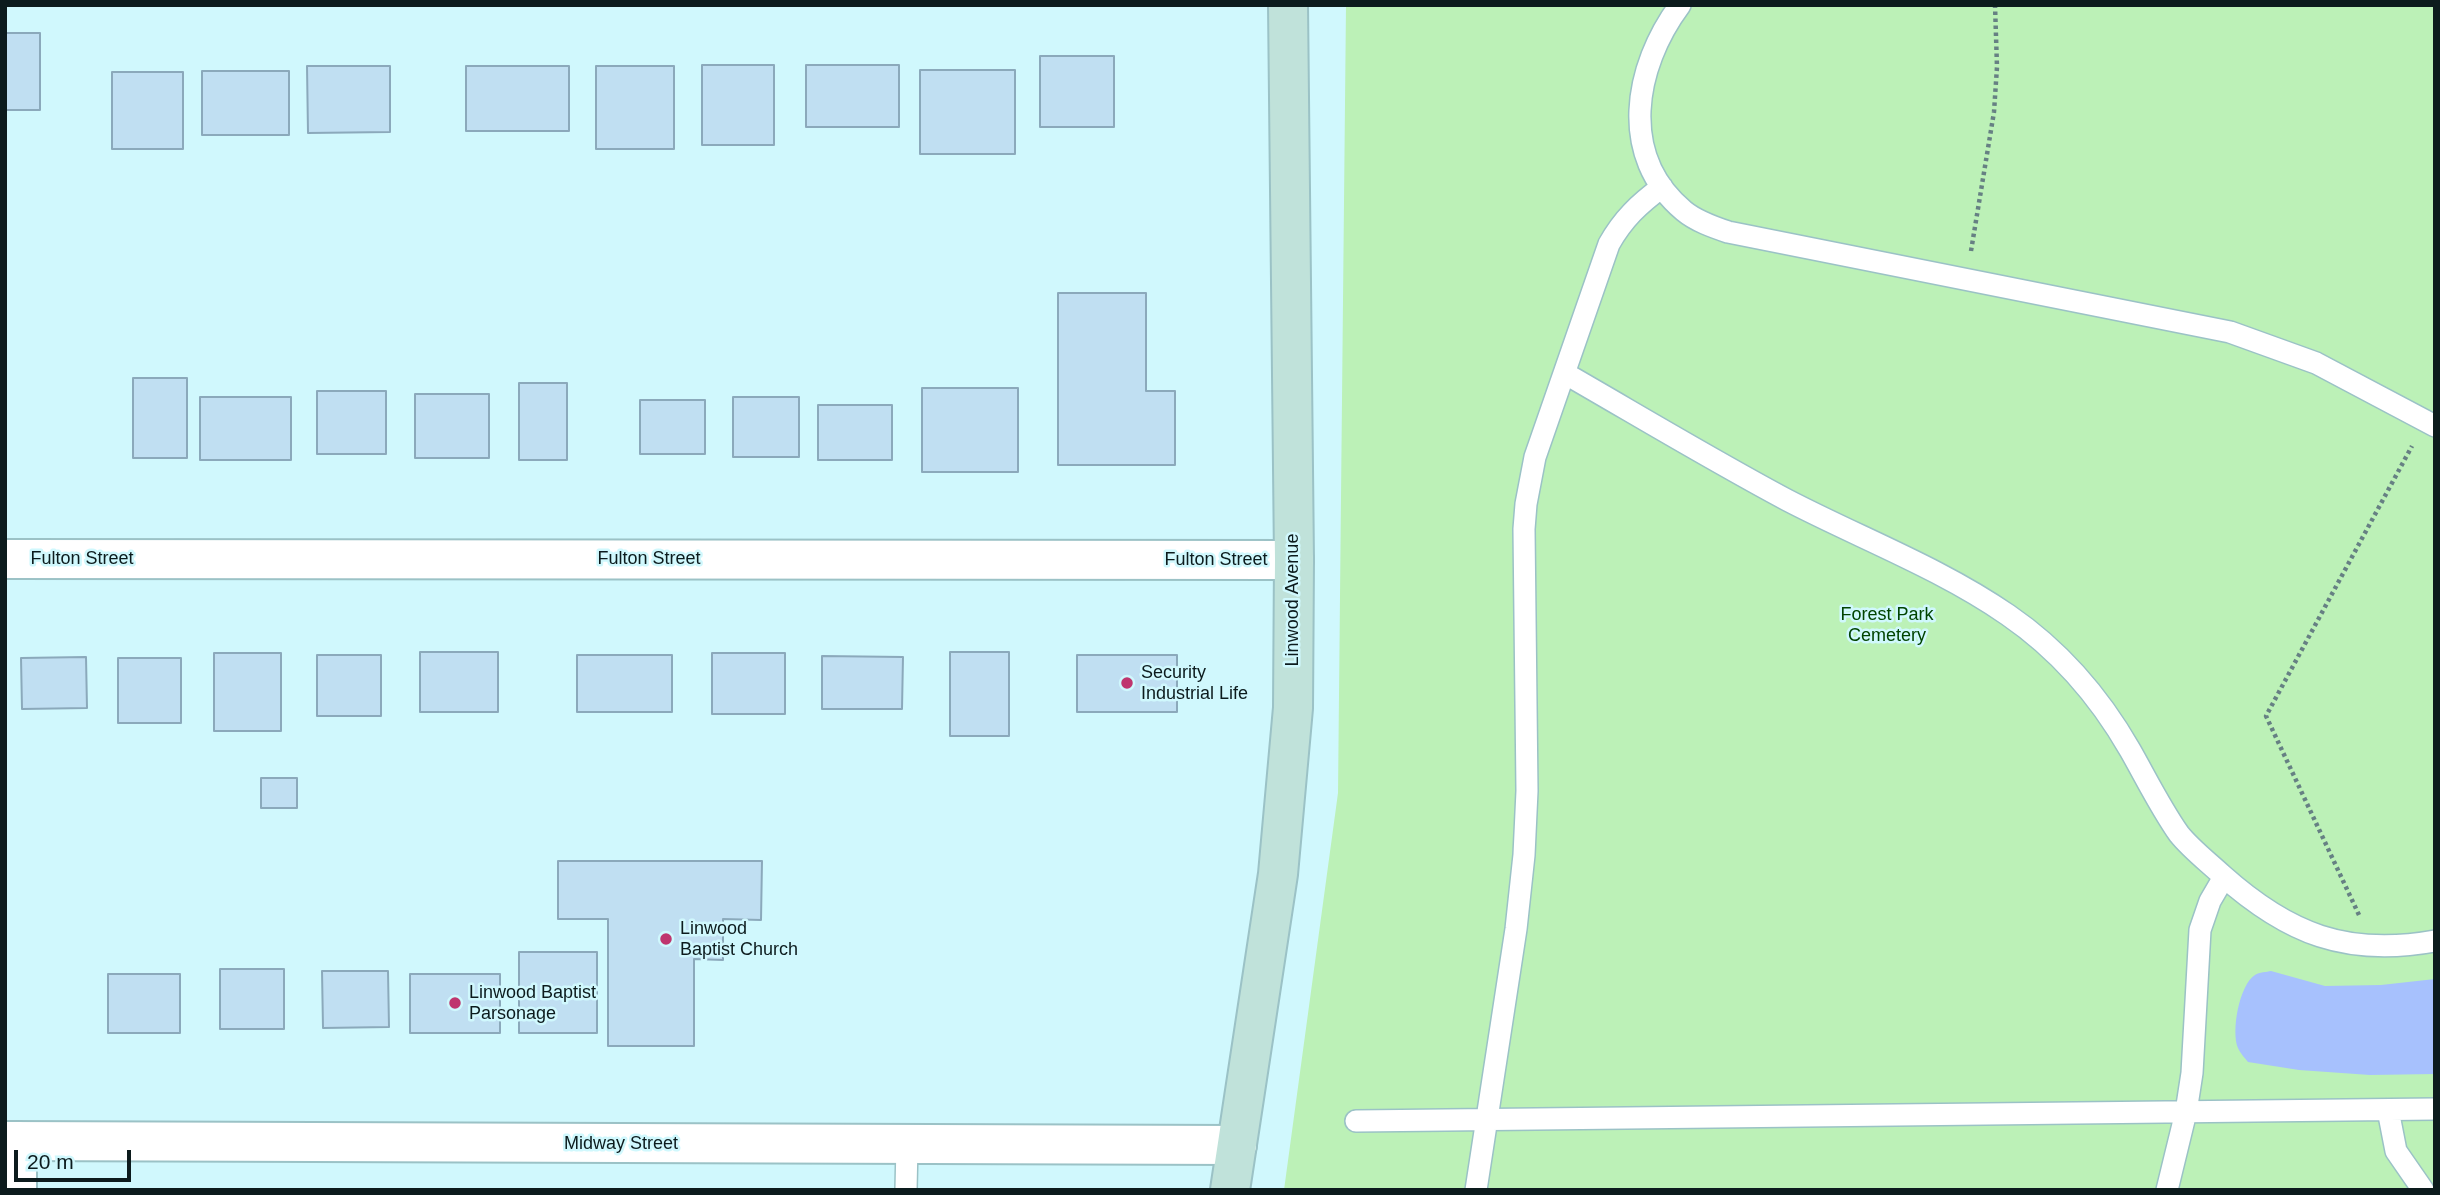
<!DOCTYPE html>
<style>
body{margin:0}
#map{position:relative;width:2440px;height:1195px;overflow:hidden;background:#d0f8fd;font-family:Arial,sans-serif}
canvas{display:block}
.frame{position:absolute;inset:0;border:7px solid #0c1b1d;pointer-events:none}
.scale{position:absolute;left:14px;top:1150px;width:117px;height:32px;box-sizing:border-box;border:4px solid #0c1b1d;border-top:0;padding-left:9px;font-size:21px;line-height:24px;white-space:nowrap;color:#0c1b1d;-webkit-text-stroke:5px #d0f8fd;paint-order:stroke}
</style>
<div id="map">
<canvas width="2440" height="1195"></canvas>
<div class="frame"></div>
<div class="scale">20 m</div>
</div>
<script>
const c = document.querySelector('canvas').getContext('2d');
c.lineJoin = 'round';
function fillPath(path, color) { c.fillStyle = color; c.fill(path, 'evenodd'); }
function stroke(path, color, width, dash) { c.strokeStyle = color; c.lineWidth = width; c.lineCap = dash ? 'butt' : 'round'; c.setLineDash(dash || []); c.stroke(path); }
function label(font, color, halo, rows, align = 'center') {
  c.font = font + ' Arial,sans-serif'; c.lineWidth = 5; c.setLineDash([]); c.textBaseline = 'middle'; c.strokeStyle = halo; c.fillStyle = color; for (const [text, x, y, turn = 0] of rows) {
    c.save(); c.translate(x, y); c.rotate((+turn || 0) * Math.PI / 180); c.textAlign = isNaN(turn) ? turn : align; if (halo) c.strokeText(text, 0, 0); c.fillText(text, 0, 0); c.restore();
  }
}
const green = new Path2D(`
 M1346,5H2435V1190H1284L1338,793Z`);
const water = new Path2D(`
 M2271,971L2325,986L2381,985L2435,979V1074L2370,1075L2299,1070L2248,1062C2245,1058 2240,1053 2238,1048C2231,1032 2239,985 2255,975C2259,972 2267,972 2271,971Z`);
const building = new Path2D(`
 M5,33H40V110H5Z
 M1040,56H1114V127H1040Z
 M702,65H774V145H702Z
 M806,65H899V127H806Z
 M307,66H390V132L308,133Z
 M466,66H569V131H466Z
 M596,66H674V149H596Z
 M920,70H1015V154H920Z
 M202,71H289V135H202Z
 M112,72H183V149H112Z
 M1058,293H1146V391H1175V465H1058Z
 M133,378H187V458H133Z
 M519,383H567V460H519Z
 M922,388H1018V472H922Z
 M317,391H386V454H317Z
 M415,394H489V458H415Z
 M200,397H291V460H200Z
 M733,397H799V457H733Z
 M640,400H705V454H640Z
 M818,405H892V460H818Z
 M420,652H498V712H420Z
 M950,652H1009V736H950Z
 M214,653H281V731H214Z
 M712,653H785V714H712Z
 M317,655H381V716H317Z
 M577,655H672V712H577Z
 M1077,655H1177V712H1077Z
 M822,656L903,657L902,709H822Z
 M86,657L87,708L22,709L21,658Z
 M118,658H181V723H118Z
 M261,778H297V808H261Z
 M558,861H762L761,920L723,919V960L694,959V1046H608V919H558Z
 M519,952H597V1033H519Z
 M220,969H284V1029H220Z
 M322,971H388L389,1027L323,1028Z
 M108,974H180V1033H108Z
 M410,974H500V1033H410Z`);
const path = new Path2D(`
 M1971,251L1994,112L1997,67L1995,5
 M2359,915L2266,716L2412,446`);
const service = new Path2D(`
 M1680,5C1634,67 1618,156 1684,211C1696,221 1713,227 1728,232L2230,332L2316,363L2435,426
 M1566,374C1639,416 1712,460 1787,500C1860,538 1940,568 2008,615C2059,650 2099,696 2130,750C2146,778 2160,807 2179,834C2191,849 2208,862 2222,875C2288,934 2347,957 2435,941
 M2388,1110L2396,1151L2423,1190
 M1356,1121L2435,1109
 M906,1190L907,1145
 M1476,1190L1516,929L1524,855L1527,791L1524,529L1526,504L1535,457L1609,244C1623,219 1639,204 1662,187
 M2167,1190L2186,1112L2192,1073L2200,930L2210,901L2224,877`);
const minor = new Path2D(`
 M5,559L1294,560
 M17,1141V1190`);
const tertiary = new Path2D(`
 M5,1141L1237,1145`);
const secondary = new Path2D(`
 M1230,1190L1278,874L1293,708L1294,560L1288,5`);
const markers = [
 [1127,683,7,"#bf356e"],
 [666,939,7,"#bf356e"],
 [455,1003,7,"#bf356e"]
];
const streetNames = [
 ["Fulton Street",82,559],
 ["Fulton Street",649,559],
 ["Fulton Street",1216,560],
 ["Linwood Avenue",1293,600,-90],
 ["Midway Street",621,1144]
];
const parkNames = [
 ["Forest Park",1887,615],
 ["Cemetery",1887,636]
];
const poiNames = [
 ["Security",1141,673],
 ["Industrial Life",1141,694],
 ["Linwood",680,929],
 ["Baptist Church",680,950],
 ["Linwood Baptist",469,993],
 ["Parsonage",469,1014]
];
fillPath(green, '#bcf1b7');
fillPath(water, '#a7c1fd');
fillPath(building, '#c0dff2');
stroke(building, '#8ba9bb', 2);
stroke(service, '#9bc2c6', 24);
stroke(minor, '#9bc2c6', 42);
stroke(tertiary, '#9bc2c6', 42);
stroke(secondary, '#9bc2c6', 42);
stroke(path, '#668083', 4.5, [3.5, 3.5]);
stroke(service, '#fff', 21);
stroke(minor, '#fff', 38);
stroke(tertiary, '#fff', 38);
stroke(secondary, '#c0e2da', 38);
for (const [x, y, r, color] of markers) { const dot = new Path2D(); dot.arc(x, y, r, 0, 2 * Math.PI); c.fillStyle = color; c.fill(dot); stroke(dot, '#d0f8fd', 2.5); }
label('18px', '#0c1b1d', '#d0f8fd', streetNames);
label('18px', '#040', '#d0f8fd', parkNames);
label('18px', '#0c1b1d', '#d0f8fd', poiNames, 'left');
</script>
